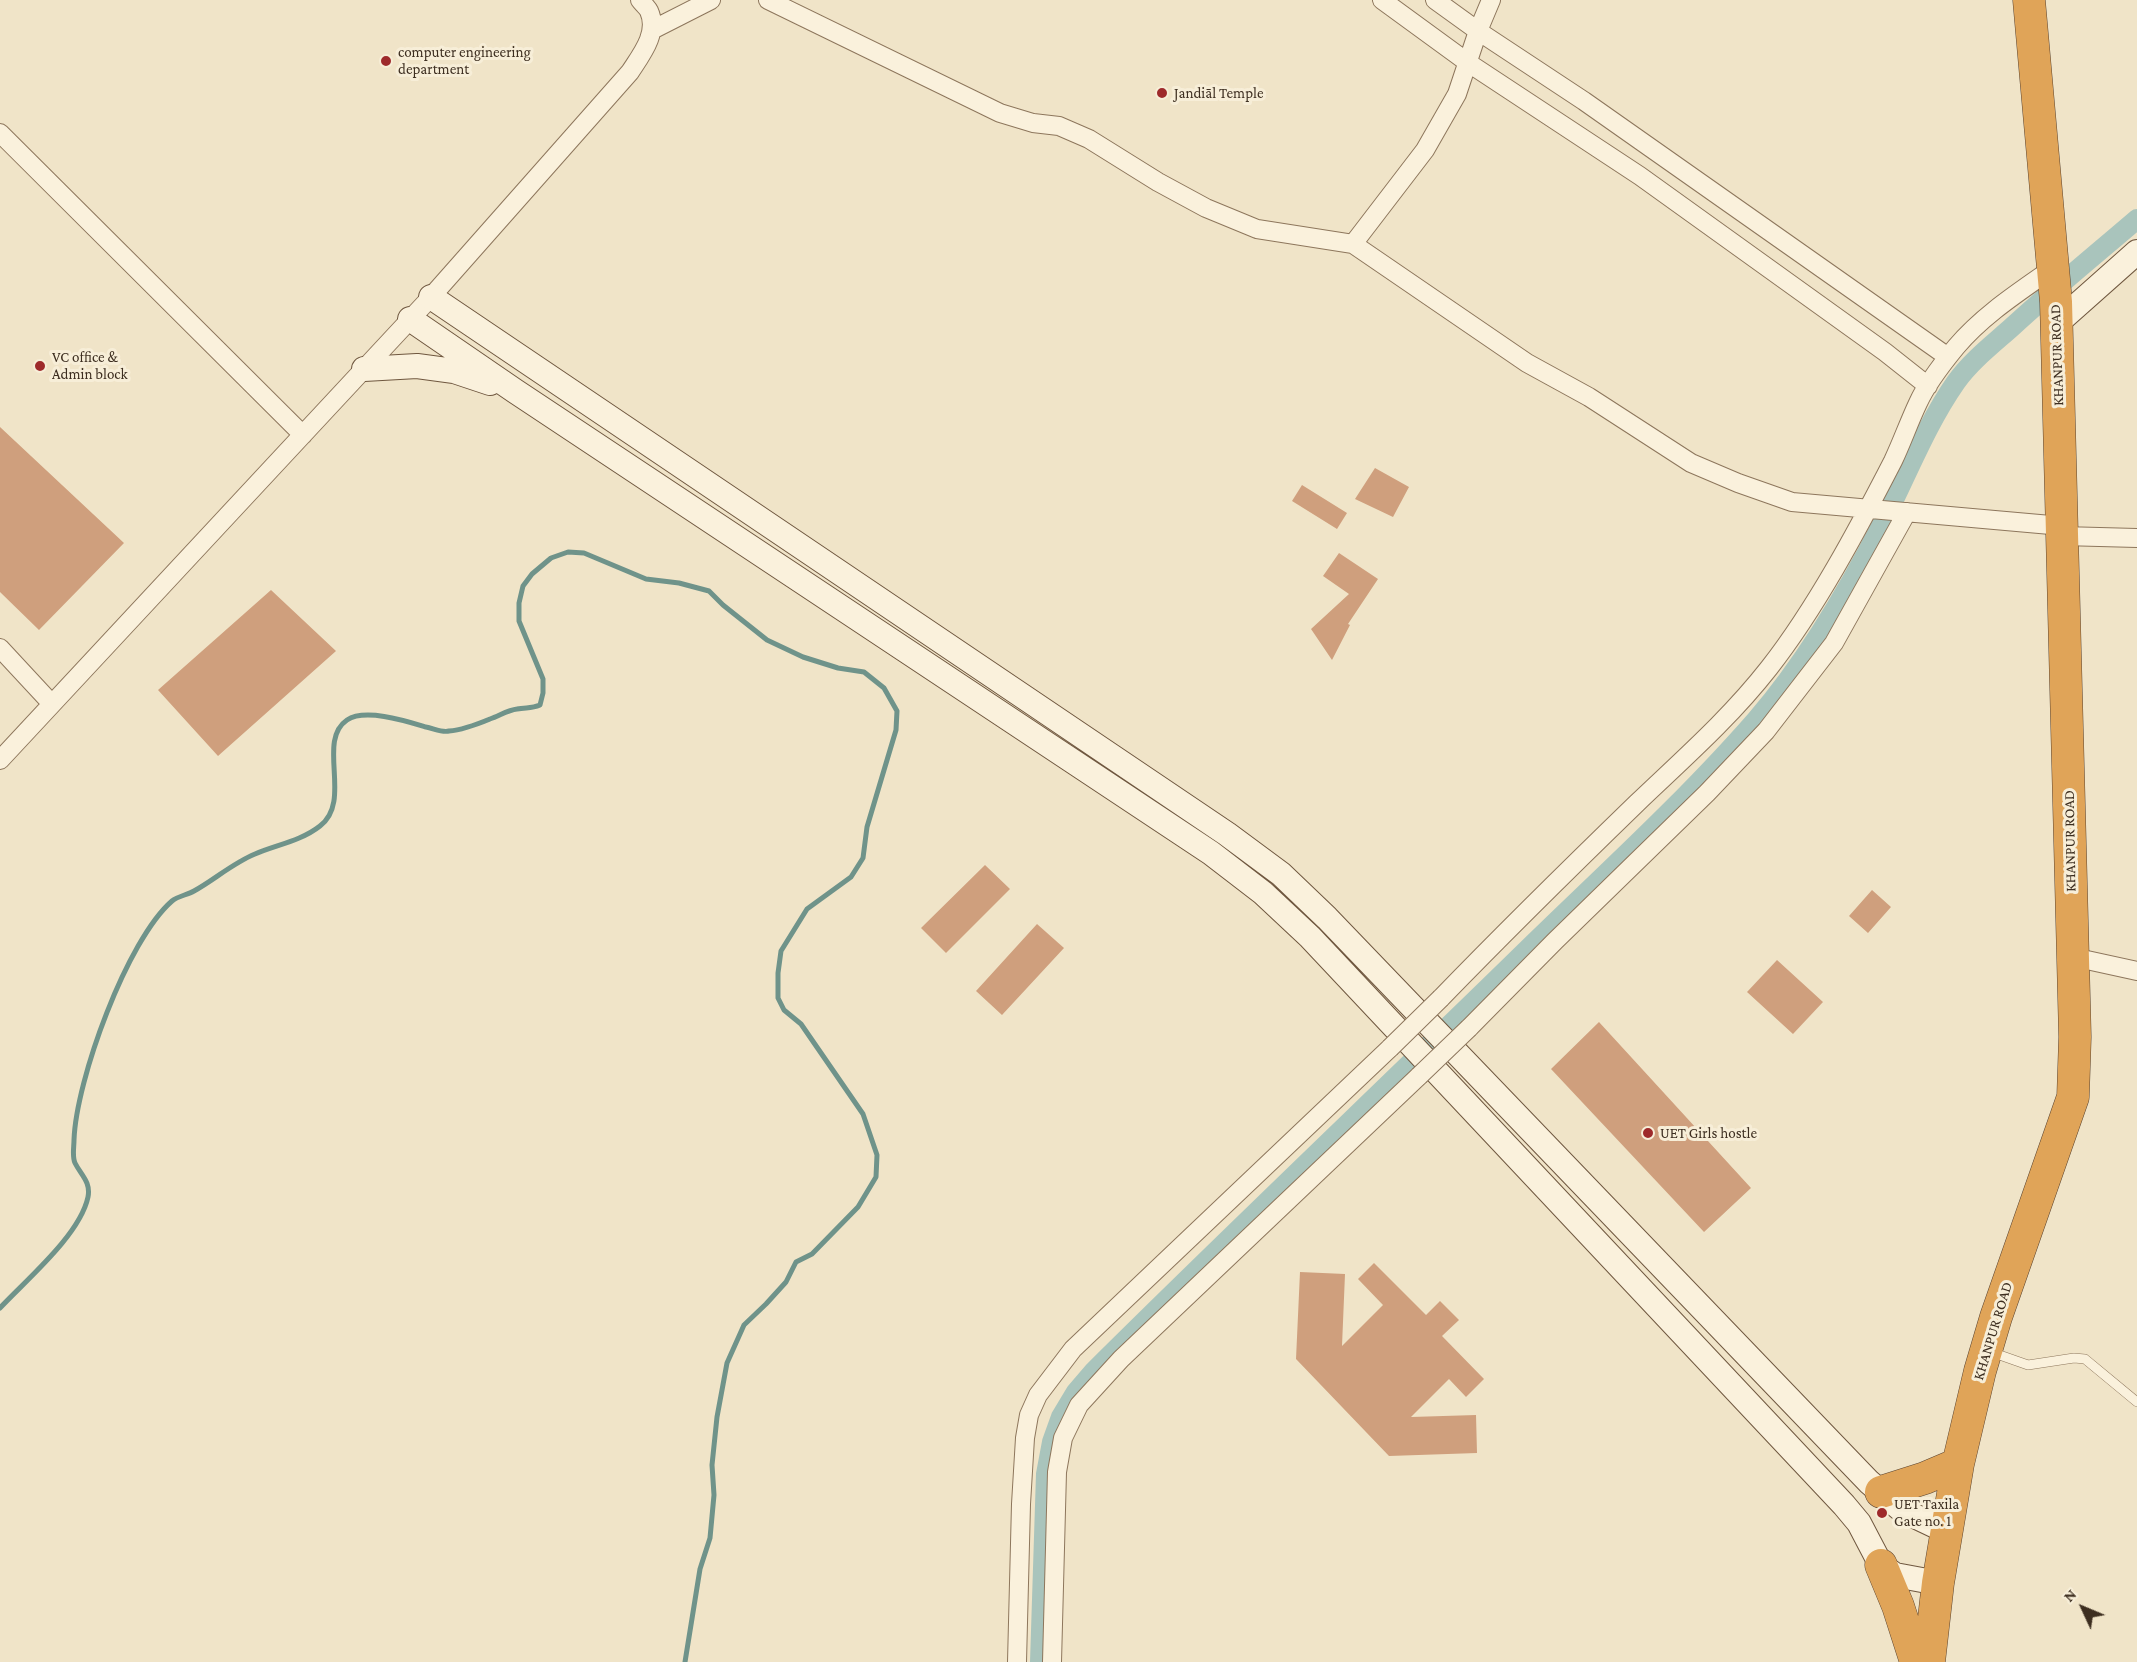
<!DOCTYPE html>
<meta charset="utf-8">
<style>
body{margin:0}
#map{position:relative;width:2137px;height:1662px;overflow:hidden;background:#f0e4c8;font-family:"Crimson Pro",serif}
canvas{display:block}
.north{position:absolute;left:2053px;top:1578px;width:60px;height:60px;-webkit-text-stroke:4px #f7eed8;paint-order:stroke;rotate:314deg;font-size:16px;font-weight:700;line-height:24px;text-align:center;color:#3d2e20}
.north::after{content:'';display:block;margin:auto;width:21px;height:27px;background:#3d2e20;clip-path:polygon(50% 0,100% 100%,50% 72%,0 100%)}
</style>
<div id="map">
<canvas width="2137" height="1662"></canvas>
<div class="north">N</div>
</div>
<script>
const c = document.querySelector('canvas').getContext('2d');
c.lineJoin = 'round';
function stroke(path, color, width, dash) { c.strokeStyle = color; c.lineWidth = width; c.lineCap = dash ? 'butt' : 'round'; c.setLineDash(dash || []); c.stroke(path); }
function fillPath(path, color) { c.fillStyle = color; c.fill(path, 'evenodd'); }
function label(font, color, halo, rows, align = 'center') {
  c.font = font + ' "Crimson Pro",serif'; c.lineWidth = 6; c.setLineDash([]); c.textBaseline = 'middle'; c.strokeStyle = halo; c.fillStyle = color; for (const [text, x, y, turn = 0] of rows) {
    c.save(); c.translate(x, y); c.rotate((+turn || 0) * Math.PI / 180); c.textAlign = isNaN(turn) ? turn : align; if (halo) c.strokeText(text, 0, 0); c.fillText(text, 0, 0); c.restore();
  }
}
const stream = new Path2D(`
 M0,1308C26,1280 80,1235 88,1197C91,1182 81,1175 75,1163C72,1157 74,1147 74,1140C76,1080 127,940 172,901C178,896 187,895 194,891C214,880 233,863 255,854C276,845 301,841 320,826C353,801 316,741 347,720C365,708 406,721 426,727C433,728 442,733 449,731C462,730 478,724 490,719C499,716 508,710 517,709C526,707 531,709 540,705L543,693V679L519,621V603L523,586L532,574L551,558L568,552L584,553L646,579L679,583L709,591L723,605L767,640L803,657L838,668L864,672L884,688L897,711L896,730L867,827L863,858L851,877L807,909L781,951L778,973V998L784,1010L801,1024L863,1114L877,1155L876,1177L858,1207L812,1254L796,1262L786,1282L766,1304L744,1325L727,1363L717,1417L712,1465L714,1495L710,1538L700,1569L685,1662`);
const canal = new Path2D(`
 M1040,1662L1046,1474L1052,1442L1061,1417L1076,1392L1094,1371C1239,1227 1388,1086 1534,943C1609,870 1687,799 1756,720C1807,661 1848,591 1883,522C1907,475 1926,425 1956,382C1971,361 1993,344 2012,327C2052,290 2095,255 2137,219`);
const building = new Path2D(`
 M0,427L124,543L39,630L0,592Z
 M1375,468L1409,487L1393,517L1355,499Z
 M1302,485L1347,513L1337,529L1292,501Z
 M1339,553L1378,579L1348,624L1350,625L1332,660L1311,629L1349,594L1323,576Z
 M271,590L336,651L218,756L158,690Z
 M985,865L1010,889L946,953L921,928Z
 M1872,890L1891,907L1868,933L1849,916Z
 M1037,924L1064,948L1002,1015L976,991Z
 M1777,960L1823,1002L1793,1034L1747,992Z
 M1599,1022L1751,1188L1704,1232L1551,1069Z
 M1374,1263L1426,1315L1440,1301L1459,1320L1442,1336L1484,1379L1466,1397L1449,1379L1411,1417L1476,1415L1477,1453L1389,1456L1296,1359L1300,1272L1345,1274L1342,1346L1383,1305L1358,1279Z`);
const lane = new Path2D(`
 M1991,1352L2028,1365L2074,1358L2085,1359L2137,1402`);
const street = new Path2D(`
 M768,0L1000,113L1033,123L1059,126L1089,139L1158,182L1206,208L1257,229L1353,244L1527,363L1589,397L1691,463L1738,483L1792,502L2062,526
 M1382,0L1467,62L1640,176L1885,352L1928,386
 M1435,0L1478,31L1584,101L1948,357
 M652,30L711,0
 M0,133L303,435
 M1353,244L1425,150L1457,94L1478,31L1491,0
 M2062,536L2137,538
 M0,648L51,703
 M0,760L431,297L630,72C641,55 659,33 649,11C647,7 642,3 640,0
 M2073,957L2137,971
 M1441,998C1505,932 1571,867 1637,803C1682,760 1730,718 1769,668C1816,608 1858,529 1893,461C1902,442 1909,422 1918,403C1927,383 1942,364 1956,347C1983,315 2019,292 2053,268
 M1469,1028L1555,941L1707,793L1766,731L1834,643L1907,512
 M1017,1662L1021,1504L1025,1438L1029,1415L1038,1395L1073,1349L1390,1048
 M1052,1662L1057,1472L1063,1438L1079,1405L1121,1359L1419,1076`);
const secondary = new Path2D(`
 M431,297L1227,834L1281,874L1327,918L1869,1482L1902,1510L1946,1531
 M410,319L515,391L1211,853L1263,893L1310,937L1844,1505L1859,1523L1881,1565L1895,1575L1938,1583
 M2056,324L2137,252
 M364,369L417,366L454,371L490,383`);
const highway = new Path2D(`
 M1881,1492L1925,1478L1958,1464
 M1881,1565L1898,1606L1916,1662
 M1929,1662L1938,1583L1958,1464L1980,1371L1996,1317L2073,1097L2075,1037L2056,302L2029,0`);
const streetBridge = new Path2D(`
 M1390,1048L1441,998
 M1419,1076L1469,1028`);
const markers = [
 [386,61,6,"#9e2a2b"],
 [1162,93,6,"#9e2a2b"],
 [40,366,6,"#9e2a2b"],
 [1648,1133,6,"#9e2a2b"],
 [1882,1513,6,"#9e2a2b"]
];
const poiNames = [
 ["computer engineering",398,52],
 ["department",398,69],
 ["Jandiāl Temple",1174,93],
 ["VC office &",52,357],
 ["Admin block",52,374],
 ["UET Girls hostle",1660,1133],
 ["UET Taxila",1894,1504],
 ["Gate no. 1",1894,1521]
];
const streetNames = [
 ["KHANPUR ROAD",2057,355,-92],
 ["KHANPUR ROAD",2070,841,-91],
 ["KHANPUR ROAD",1993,1331,-73]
];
stroke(stream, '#6f938a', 5);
stroke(canal, '#a9c4bc', 20);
fillPath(building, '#cf9f7d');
stroke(lane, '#8d765c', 10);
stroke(street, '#8d765c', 20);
stroke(secondary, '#6f573f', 26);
stroke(highway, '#5b4430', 33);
stroke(lane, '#faf1dc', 9);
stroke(street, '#faf1dc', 18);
stroke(secondary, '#faf1dc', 24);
stroke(highway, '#e0a458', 32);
stroke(streetBridge, '#8d765c', 20, []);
stroke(streetBridge, '#faf1dc', 18);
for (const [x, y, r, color] of markers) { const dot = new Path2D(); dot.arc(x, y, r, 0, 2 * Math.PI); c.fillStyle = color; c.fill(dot); stroke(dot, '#f7eed8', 2); }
label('15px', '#3d2e20', '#f7eed8', poiNames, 'left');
label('15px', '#3d2e20', '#f7eed8', streetNames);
</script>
